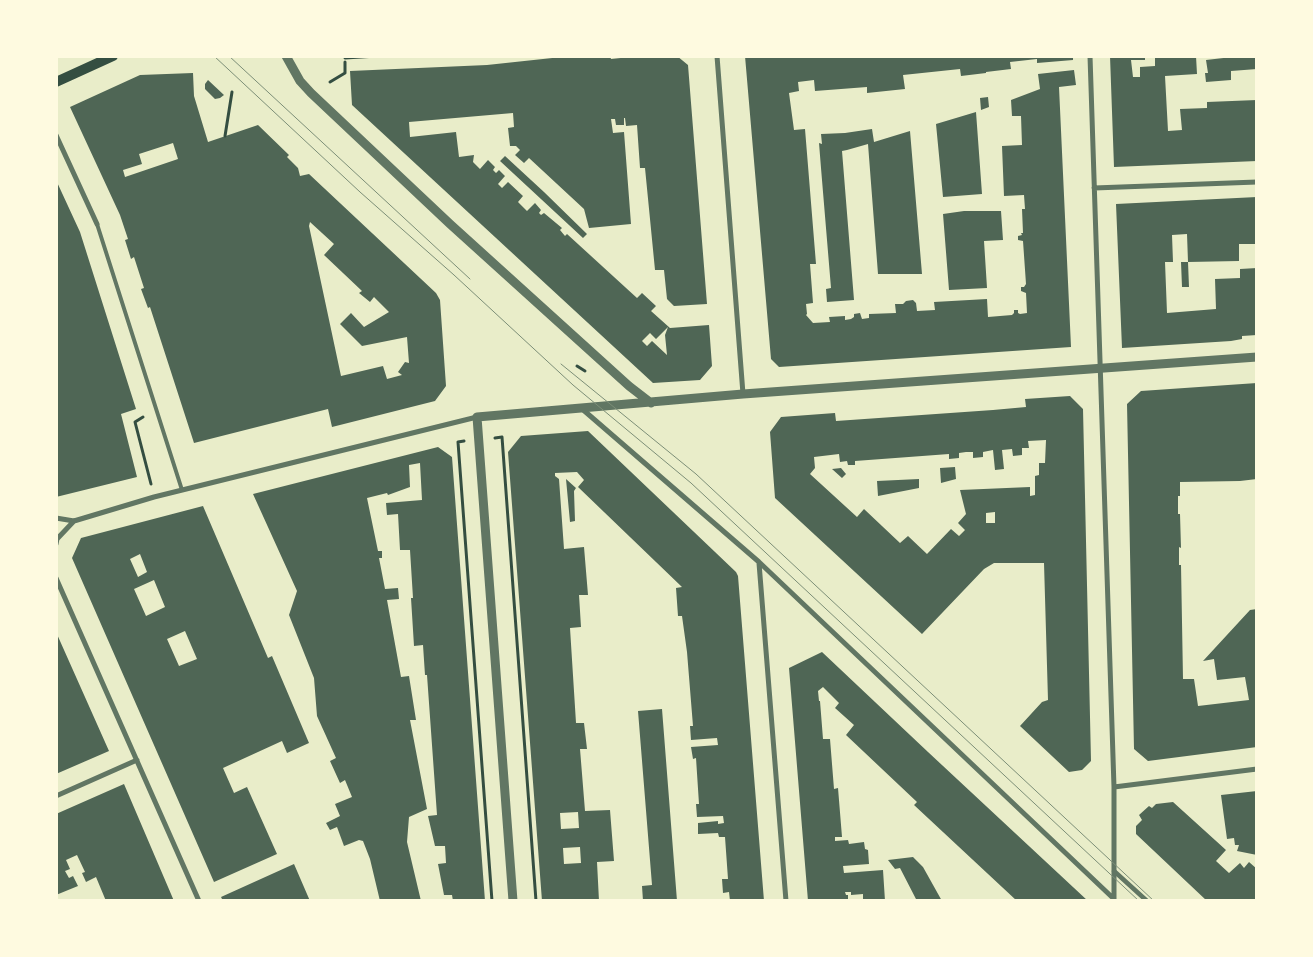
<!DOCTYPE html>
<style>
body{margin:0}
#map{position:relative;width:1313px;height:957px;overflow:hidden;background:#e9edc9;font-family:Montserrat,sans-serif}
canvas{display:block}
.frame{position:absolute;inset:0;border:58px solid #fefae0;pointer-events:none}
</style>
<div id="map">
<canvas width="1313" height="957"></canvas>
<div class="frame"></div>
</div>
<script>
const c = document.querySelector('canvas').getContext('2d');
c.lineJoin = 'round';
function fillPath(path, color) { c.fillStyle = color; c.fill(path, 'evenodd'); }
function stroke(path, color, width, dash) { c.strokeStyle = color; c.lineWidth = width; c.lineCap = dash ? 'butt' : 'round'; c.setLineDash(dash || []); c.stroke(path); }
const building = new Path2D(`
 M571,56H610L611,59L640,56H677L688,65L707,304L674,306L667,299L664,270H655L645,168H640L637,125L626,126L625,118H624V125H616L615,119H611L613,133L624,132L631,224L589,228L584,209L529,158L524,163L515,155L520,150L516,146H510L508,128L514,127L513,113L409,122L410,137L456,132L459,157L474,155L473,162L480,169L488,160L495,167L493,170L496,173L499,170L505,176L498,184L502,188L508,182L523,196L518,202L527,211L535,203L541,210L539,213L541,215L544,213L562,228L560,230L565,236L567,234L637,298L642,293L656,306L651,311L670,328L709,325L712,366L700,380L653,383L352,105L350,71L487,65ZM668,327L665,335L667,355L652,341L647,346L642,341L650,333L656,339Z
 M745,56H1073V60L1037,63V59L1010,62L1011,69L986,72V73L961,76L960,69L903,75L905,89L867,93V87L815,91L814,80L798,82L799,91L789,93L794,130L805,129L816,264H810L813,303L806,304L807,314L806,315L813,323L830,322L829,317L845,316V320L851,319L854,317V314L860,313L862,319L869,318V314L896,313L895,304H903L906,301L913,300L916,303L917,311L935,310L934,302L987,299L988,317L1012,315L1014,313V310H1018V313L1020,314L1027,313L1026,293L1021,291V287H1024L1026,284L1023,241L1018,240V236L1022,235L1021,233H1023L1022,209H1025L1024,195L1004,196L1002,146L1022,145L1021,116H1012L1011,100L1040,89L1038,74L1074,70L1076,85L1059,87L1071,347L779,367L771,359Z
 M1110,56H1145V60H1131L1133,77H1140V67L1155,66V56H1196L1197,74L1165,76L1168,131L1182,130L1180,109L1207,108V102L1257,100V161L1114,167Z
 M1241,56H1257V69L1231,71V80L1206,82L1205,73H1208L1206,60Z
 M193,73L194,96L208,142L258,125L289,155L287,157L298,168L300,176L309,174L436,293L440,300L446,386L435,401L332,427L328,409L194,443L150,307L148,308L141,289L144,288L134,257L131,259L125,240L128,239L120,215L70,107L140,75ZM173,143L178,159L125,177L123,170L142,164L139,154ZM310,222L334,244L324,255L362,291L359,293L370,302L374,297L389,312L364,327L351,313L340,324L362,346L407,337L409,363L405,362L398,372L402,375L387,379L383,366L341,376L309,226Z
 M208,80L224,95L220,98L215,99L205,89V84Z
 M988,97L989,107L981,110L980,98Z
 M976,112L982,194L943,197L936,124Z
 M872,129L874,142L910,131L922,274H878L868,144L847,150L842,151L854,300L827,302L826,289L831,288L821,168L819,143L822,144L821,134L845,133Z
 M505,156L544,192L587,234L583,238L500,161Z
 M56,180L80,232L136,409L121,414L137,477L56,497Z
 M1257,197V244H1239V261L1188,262L1187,234L1172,235L1173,262H1165L1167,313L1216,309L1215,279L1240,278V269L1257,268V335L1242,336V339L1231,341L1122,348L1116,204Z
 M964,211H1001L1003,240L984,241L987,288L949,290L943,214Z
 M1181,262H1188L1189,287H1182Z
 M1257,383V479L1240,481L1180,482V496H1178V514H1180L1181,548L1179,547V565H1181L1183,679H1194L1198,706L1249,700L1245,677L1217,680L1214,659L1203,661L1250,610L1257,609V747L1148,761L1134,749L1127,404L1141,391Z
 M1070,396L1083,409L1091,761L1082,770L1069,772L1020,726L1042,702L1048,700L1044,563H994L984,569L922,634L775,498L770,432L781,417L835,413L836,421L993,410L1026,407L1025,399ZM1046,440L1045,463H1039V475L1035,476V495L1030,496V487L960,490L966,514L958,523L965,530L959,536L951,529L927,554L908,536L900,543L864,509L857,517L810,474L815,468L814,457L839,454L840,462L847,461L848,465H855V461L949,454V459L959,458V453L966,452H973V458L983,457V452L993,450L995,470L1004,469L1002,450L1012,449L1013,456L1022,455V448H1029L1028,441ZM995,512V523H986V513Z
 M588,431L736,572L738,576L764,901H730L729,892L723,893L722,879H728L725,837H719L718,833L698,834V823L718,821V824L724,823L723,816L697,817L696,804H699L696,758L693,759L691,747L718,745L717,738L691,740L690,726H693L687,652L682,616H678L676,588L682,587L578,487L584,480L577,472L555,473V476L559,479L564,549L584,547L588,595H579L581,627L570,628L576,723H584L587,749H580L585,811L610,810L614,861L597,862L599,901H542L508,452L521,436ZM578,812L579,828L561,829L560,813ZM580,847L581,863L564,864L563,848Z
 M438,447L452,457L485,901H453L452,895H444L438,864L446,863L445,846H435L428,816L437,815L427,675H425L423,645L414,646L411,598H413L410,550H400L398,514L387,515L386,503L422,500L420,463L409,465L410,487L388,495L387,493L367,498L378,551H382V558H379L385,589L398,588L399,599L387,600L401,677L409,676L416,720H410L427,809L409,817L407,842L421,901H380L370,859L363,841L359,840L344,846L337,827L330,830L326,823L340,816L335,804L352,797L345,780L340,783L330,761L336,758L317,716L314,678L289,615L297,591L253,494Z
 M955,467L956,479L941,483L940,468Z
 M841,468L846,474L842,478L832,469Z
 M566,479L576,488L574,491L575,521L570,522Z
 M919,479V488L878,496L877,481Z
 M203,506L268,658L272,656L309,743L287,753L282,741L223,768L234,793L247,787L277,854L214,882L72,558L81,538ZM140,554L147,572L138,577L130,559ZM154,580L165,607L146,616L134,589ZM185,631L197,659L179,666L167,639Z
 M56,632L109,751L56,774Z
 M822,652L928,752L1088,901H1017L914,805L917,802L846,735L854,725L835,708L839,703L823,687L818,691L819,701H820L823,739H830L834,789L838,788L842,837H835V841L848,840L849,844L864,842L865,849L868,850L869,864L843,866L844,873L883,870L885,901H863V894L851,895V892H845L846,895H848V901H808L789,668Z
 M662,709L677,901H643L642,886L652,885L638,711Z
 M124,784L174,901H106L96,877L86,882L82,873L85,872L77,855L66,860L70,869L65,871L69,878L73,876L78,886L56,895V814Z
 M1257,791V855L1237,851L1239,845H1235L1234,838L1227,839L1221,795Z
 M1173,802L1226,850L1216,861L1229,873L1240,863L1244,868L1249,862L1257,869V901H1207L1136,834V826L1142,820L1139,815L1149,806L1152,808L1156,804Z
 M913,857L923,867L942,901H917L900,868L895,869L888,860Z
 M294,864L310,901H223L221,897Z`);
const path = new Path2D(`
 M345,58L377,56
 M330,82L345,73V62
 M225,136L232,92
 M577,366L585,371
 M143,417L135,422L151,484
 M495,438L502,437L536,901
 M464,441L458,442L492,901`);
const service = new Path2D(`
 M97,224L182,490`);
const pedestrian = new Path2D(`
 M1114,871L1147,901`);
const minor = new Path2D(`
 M717,56L743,394
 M1090,56L1114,787V901
 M56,135L97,224
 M1094,188L1257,182
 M581,408L759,562L1114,899
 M56,518L74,521L154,497L477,417
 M56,544L57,539L74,521
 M759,563L786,901
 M56,578L199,901
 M1114,787L1257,769
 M56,796L137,760`);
const tertiary = new Path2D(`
 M286,56L300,81L311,93L450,224L629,386L651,403
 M513,901L477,417L743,394L1257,357`);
const secondary = new Path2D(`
 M56,82L113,56`);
const tram = new Path2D(`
 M214,56L360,192L454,275L573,385L691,483L1139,901
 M229,56L470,279
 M561,364L696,474L1154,901`);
fillPath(building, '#4f6655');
stroke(path, '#344e41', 3);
stroke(service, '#617663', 4);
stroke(pedestrian, '#617663', 4.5);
stroke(minor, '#617663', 5);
stroke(tertiary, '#617663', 9);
stroke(secondary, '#344e41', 10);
stroke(tram, '#7c8e77', 1);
</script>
